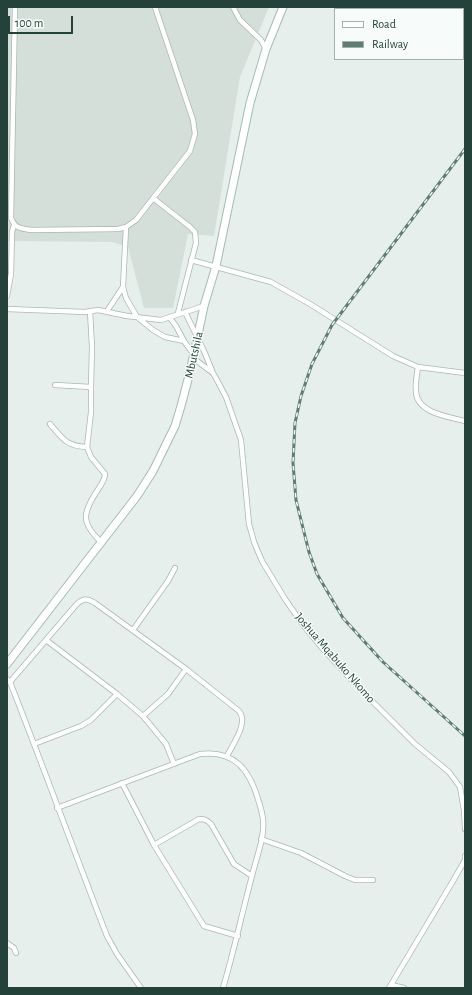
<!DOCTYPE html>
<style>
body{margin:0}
#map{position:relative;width:472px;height:995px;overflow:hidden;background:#e6efeb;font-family:"Alegreya Sans",sans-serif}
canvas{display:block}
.frame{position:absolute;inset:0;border:8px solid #24423a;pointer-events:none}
.legend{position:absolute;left:334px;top:8px;width:130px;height:52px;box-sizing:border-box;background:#f7fbf9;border:1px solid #a3b1ad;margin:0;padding:5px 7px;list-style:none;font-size:12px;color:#24423a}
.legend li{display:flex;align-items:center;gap:8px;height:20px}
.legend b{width:20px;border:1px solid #a3b1ad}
.scale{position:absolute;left:8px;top:16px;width:65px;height:18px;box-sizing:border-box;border:2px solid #24423a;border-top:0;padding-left:5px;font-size:12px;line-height:14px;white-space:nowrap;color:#24423a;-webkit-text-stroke:3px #f7fbf9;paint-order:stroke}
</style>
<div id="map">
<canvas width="472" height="995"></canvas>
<div class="frame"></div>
<ul class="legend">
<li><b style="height:5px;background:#fff"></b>Road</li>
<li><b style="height:5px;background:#5f7d75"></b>Railway</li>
</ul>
<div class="scale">100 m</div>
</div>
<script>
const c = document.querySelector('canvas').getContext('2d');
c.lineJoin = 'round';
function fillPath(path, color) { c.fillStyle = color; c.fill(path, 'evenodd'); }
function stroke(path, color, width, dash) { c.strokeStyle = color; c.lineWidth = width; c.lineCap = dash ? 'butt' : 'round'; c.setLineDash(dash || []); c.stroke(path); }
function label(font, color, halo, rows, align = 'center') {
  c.font = font + ' "Alegreya Sans",sans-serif'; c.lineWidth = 3; c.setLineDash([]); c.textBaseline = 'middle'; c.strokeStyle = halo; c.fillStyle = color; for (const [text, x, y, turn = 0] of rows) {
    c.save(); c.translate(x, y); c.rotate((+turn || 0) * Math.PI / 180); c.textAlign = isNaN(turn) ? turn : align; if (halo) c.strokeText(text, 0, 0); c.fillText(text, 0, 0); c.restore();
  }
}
const built = new Path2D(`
 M7,7H269L240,77L214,236L188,234L173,308H144L128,247L112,242L7,241Z`);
const street = new Path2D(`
 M15,7L11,218C16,230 21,228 32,230L118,229L126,227L136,220L190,151L195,134L193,120L155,7
 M233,7L240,20L261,40L266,49
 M153,198L190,227L195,232L196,243L178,313
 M126,227L123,287L126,298L137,317L153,330L165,337L184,341L194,355
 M191,260L271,282L310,304L393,356L418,367L465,373
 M7,296L11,274L12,232L14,225
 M7,309L85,312L98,310L127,316L161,320L204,306
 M107,311L123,287
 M185,312L204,351L213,373L218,382L226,397L241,440L249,524L254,542L262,561L285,599L303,625L323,649L357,686L415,744L449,772L460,787L464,810L465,829
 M170,318L176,326L184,341
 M193,358L213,373
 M418,367C417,375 415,383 416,391C416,413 449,417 465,421
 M55,385L91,387L92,347L90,311
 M50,424C63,439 66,446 87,447L91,412V387
 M87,447L91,457L105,474C105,480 101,485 97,491C82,514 81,523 102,543
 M133,630L168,581L175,568
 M46,640L117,694
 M7,679L10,682C43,766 74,851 107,936L117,954L141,988
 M10,682L76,605C83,598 87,598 95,603L186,669L239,711C249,722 233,744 227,756
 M143,716L168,694L186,669
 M34,744L81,726L91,720L117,694L143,716L166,744L174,764
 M122,783L154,845L204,926L238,936
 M57,808L200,754C234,750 249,769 258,799C260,805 262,812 263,819C265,838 256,858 252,876C242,913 234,951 223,988
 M261,839L301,853L345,876L355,880H373
 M154,845L199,819C205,819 207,820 211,824L234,864L252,876
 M7,943L14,948L16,953
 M391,985L404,988
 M389,988L453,881L465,860V856`);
const secondary = new Path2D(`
 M7,664L137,496L153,471L175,426L181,406L190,372L204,306L216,266L250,103L266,49L283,7`);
const rail = new Path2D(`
 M465,149L332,325L312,364L301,396L295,423L293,463L296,500L309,552L317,574L343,618L383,662L465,736`);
const streetNames = [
 ["Mbutshila",194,355,-77],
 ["Joshua Mqabuko Nkomo",335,658,49]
];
fillPath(built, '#d4dfda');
stroke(street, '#a8b8b2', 6);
stroke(secondary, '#a4bbb3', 9);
stroke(street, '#fff', 4.5);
stroke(secondary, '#fff', 7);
stroke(rail, '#5f7d75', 3);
stroke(rail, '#f7fbf9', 1.5, [4.5]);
label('12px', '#24423a', '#f7fbf9', streetNames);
</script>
